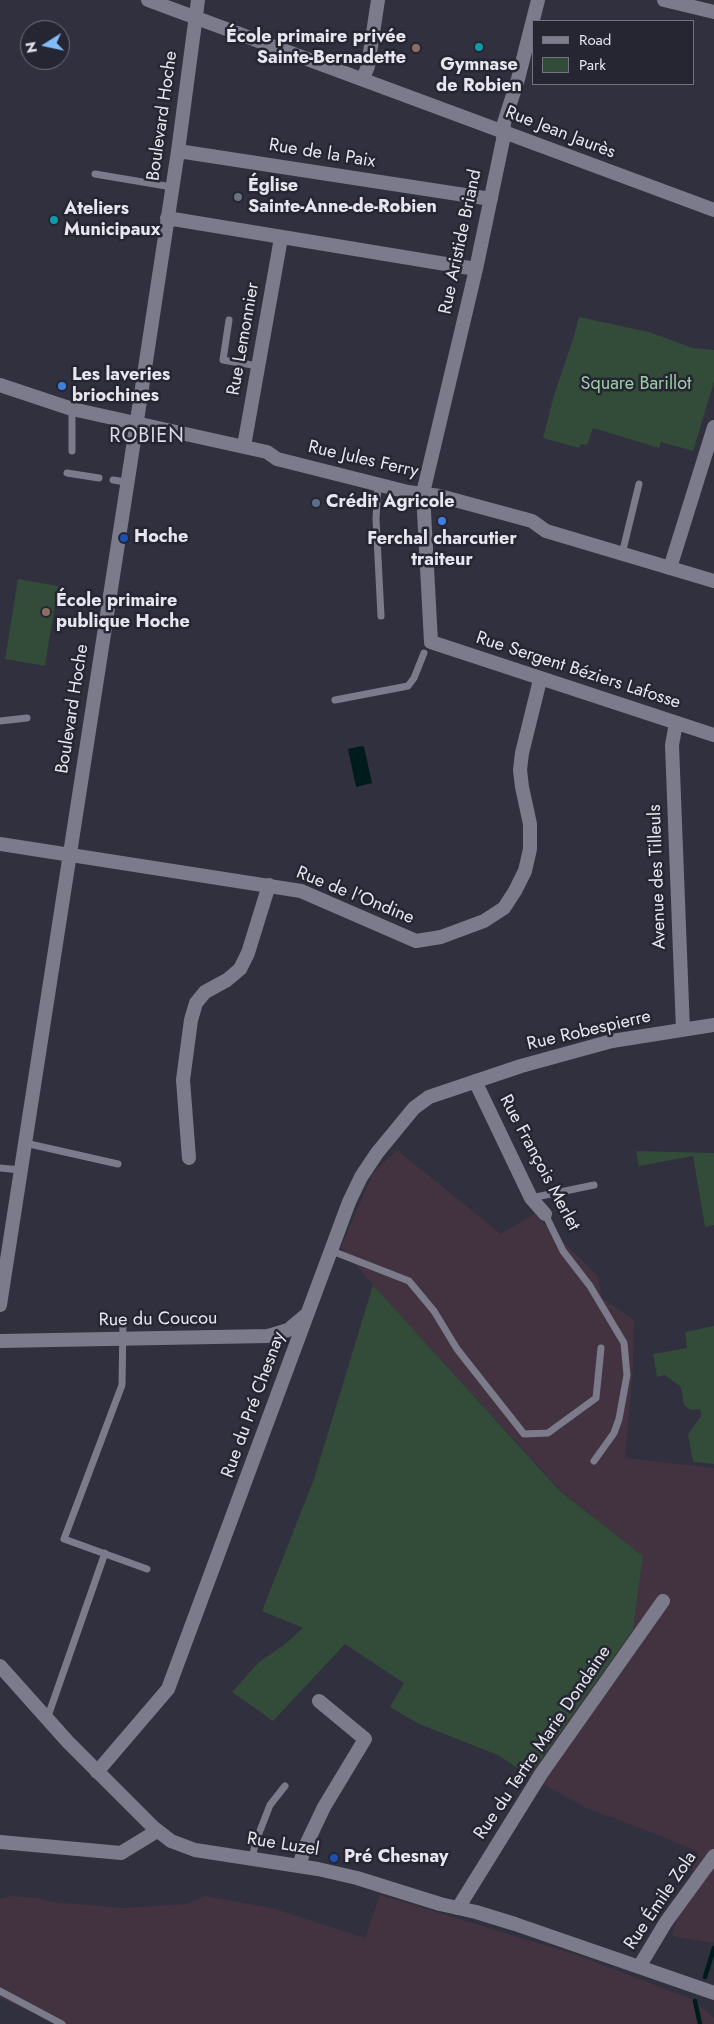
<!DOCTYPE html>
<meta charset="utf-8">
<style>
body{margin:0}
#map{position:relative;width:714px;height:2024px;overflow:hidden;background:#30303e;font-family:Jost,sans-serif}
canvas{display:block}
.legend{position:absolute;left:532px;top:20px;width:162px;height:65px;box-sizing:border-box;background:#262633;border:1px solid #73737f;margin:0;padding:6px 9px;list-style:none;font-size:15px;color:#e7e6f0}
.legend li{display:flex;align-items:center;gap:10px;height:25px}
.legend b{width:25px;border:1px solid #73737f}
.north{position:absolute;left:20px;top:20px;width:50px;height:50px;box-sizing:border-box;background:#262633;border:1px solid #73737f;border-radius:50%;rotate:260deg;font-size:14px;font-weight:700;line-height:20px;text-align:center;color:#e7e6f0}
.north::after{content:'';display:block;margin:auto;width:18px;height:22px;background:#80bdfa;clip-path:polygon(50% 0,100% 100%,50% 72%,0 100%)}
</style>
<div id="map">
<canvas width="714" height="2024"></canvas>
<ul class="legend">
<li><b style="height:6px;background:#7b7b8b"></b>Road</li>
<li><b style="height:14px;background:#334b39"></b>Park</li>
</ul>
<div class="north">N</div>
</div>
<script>
const c = document.querySelector('canvas').getContext('2d');
c.lineJoin = 'round';
function fillPath(path, color) { c.fillStyle = color; c.fill(path, 'evenodd'); }
function stroke(path, color, width, dash) { c.strokeStyle = color; c.lineWidth = width; c.lineCap = dash ? 'butt' : 'round'; c.setLineDash(dash || []); c.stroke(path); }
function label(font, color, halo, rows, align = 'center') {
  c.font = font + ' Jost,sans-serif'; c.lineWidth = 5; c.setLineDash([]); c.textBaseline = 'middle'; c.strokeStyle = halo; c.fillStyle = color; for (const [text, x, y, turn = 0] of rows) {
    c.save(); c.translate(x, y); c.rotate((+turn || 0) * Math.PI / 180); c.textAlign = isNaN(turn) ? turn : align; if (halo) c.strokeText(text, 0, 0); c.fillText(text, 0, 0); c.restore();
  }
}
const industrial = new Path2D(`
 M397,1150L501,1234L535,1214L598,1276L602,1298L634,1320L633,1367L625,1458L714,1468V1942L712,1943L672,1936L698,1852L661,1836L586,1808L529,1776L633,1630L643,1556L561,1491L373,1285L341,1247L373,1173Z
 M380,1895L571,1953L699,2002L698,2004L714,2018V2024H59L0,1998V1899L11,1896L40,1898L51,1902L124,1908L186,1904L205,1896L272,1908L365,1938Z`);
const green = new Path2D(`
 M579,317L649,332L693,348L714,350V382L693,451L661,442L659,448L593,428L587,445L581,444L579,448L543,438L554,395L574,336Z
 M18,579L58,586L45,666L5,659Z
 M636,1151L714,1153V1225L705,1227L693,1156L639,1166Z
 M373,1285L560,1491L643,1556L633,1630L529,1776L498,1755L419,1724L390,1707L404,1683L345,1644L273,1721L232,1692L259,1662L284,1645L303,1628L262,1611L314,1479Z
 M714,1326V1464L693,1462L688,1434L701,1416L700,1409L691,1410L684,1405L681,1387L665,1375L657,1377L653,1354L687,1348L685,1332Z`);
const water = new Path2D(`
 M362,746L364,747L372,783L356,787L348,749Z`);
const stream = new Path2D(`
 M705,1977L714,1948
 M695,2001L700,2024`);
const service = new Path2D(`
 M95,174L172,187
 M229,320L223,360L258,366
 M72,409V451
 M67,473L99,478
 M113,480L126,482
 M378,484L376,519L381,616
 M622,554L639,484
 M335,700L408,686L414,678L424,653
 M0,721L27,718
 M25,1143L118,1164
 M0,1168L21,1170
 M531,1198L594,1185
 M545,1214L563,1251L590,1286L624,1343L627,1375L619,1419L614,1433L594,1461
 M332,1251L409,1281L434,1311L457,1349L524,1434L548,1433L596,1398L601,1348
 M123,1324L122,1385L64,1539L147,1569
 M47,1719L105,1553
 M252,1858L256,1841L270,1805L285,1786
 M0,1991L62,2024`);
const minor = new Path2D(`
 M148,0L714,210
 M538,0L518,79L504,123L503,140L476,269L423,493L431,642L714,735
 M664,0L714,12
 M363,79L368,66L378,0
 M178,151L491,199
 M167,218L476,269
 M244,446L281,238
 M670,568L714,427
 M676,723L672,745L683,1030
 M0,844L301,891L416,941L441,937L484,921L504,908L515,891L525,871L530,849V824L522,787L520,770L522,753L540,680
 M475,1081L531,1198L545,1214
 M189,1158L183,1080L191,1020L196,1003L205,992L227,980L240,969L248,953L269,885
 M0,1305L131,460L178,151L198,0
 M0,1341L268,1336L288,1330L307,1314
 M97,1772L168,1689L349,1202L361,1177L377,1153L414,1108L429,1097L521,1066L612,1041L714,1025
 M0,1842L121,1853L157,1831
 M299,1866L305,1847L324,1807L365,1739L319,1701
 M458,1908L541,1774L663,1601`);
const tertiary = new Path2D(`
 M0,385L72,409L267,452L277,459L408,492L440,496L532,521L546,531L714,581
 M0,1666L68,1742L153,1827L171,1841L195,1850L318,1869L357,1878L440,1904L476,1912L515,1924L714,1993
 M639,1967L666,1922L714,1856`);
const markers = [
 [479,47,5,"#0f9aa8"],
 [416,48,5,"#8d6e63"],
 [238,197,5,"#6b7280"],
 [54,220,5,"#0f9aa8"],
 [62,386,5,"#3f7fe0"],
 [316,503,5,"#5c6f8a"],
 [442,521,5,"#3f7fe0"],
 [124,538,5,"#1a4fb4"],
 [46,612,5,"#8d6e63"],
 [334,1858,5,"#1a4fb4"]
];
const poiNames = [
 ["École primaire privée",406,38,"right"],
 ["Sainte-Bernadette",406,59,"right"],
 ["Gymnase",479,66,"center"],
 ["de Robien",479,87,"center"],
 ["Église",248,187],
 ["Sainte-Anne-de-Robien",248,208],
 ["Ateliers",64,210],
 ["Municipaux",64,231],
 ["Les laveries",72,376],
 ["briochines",72,397],
 ["Crédit Agricole",326,503],
 ["Hoche",134,538],
 ["Ferchal charcutier",442,540,"center"],
 ["traiteur",442,561,"center"],
 ["École primaire",56,602],
 ["publique Hoche",56,623],
 ["Pré Chesnay",344,1858]
];
const streetNames = [
 ["Boulevard Hoche",163,116,-82],
 ["Rue Jean Jaurès",560,133,21],
 ["Rue de la Paix",322,154,9],
 ["Rue Aristide Briand",461,242,-78],
 ["Rue Lemonnier",244,339,-80],
 ["Rue Jules Ferry",363,460,13],
 ["Rue Sergent Béziers Lafosse",578,671,18],
 ["Boulevard Hoche",73,709,-81],
 ["Avenue des Tilleuls",658,877,-92],
 ["Rue de l'Ondine",355,896,22],
 ["Rue Robespierre",589,1031,-13],
 ["Rue François Merlet",539,1163,62],
 ["Rue du Coucou",158,1320,-1],
 ["Rue du Pré Chesnay",254,1405,-70],
 ["Rue du Tertre Marie Dondaine",543,1743,-56],
 ["Rue Luzel",283,1845,9],
 ["Rue Émile Zola",661,1901,-56]
];
const parkNames = [
 ["Square Barillot",636,385]
];
const quarterNames = [
 ["ROBIEN",147,437]
];
fillPath(industrial, '#433340');
fillPath(green, '#334b39');
fillPath(water, '#001b1b');
stroke(stream, '#001b1b', 4.5);
stroke(service, '#7b7b8b', 7);
stroke(minor, '#7b7b8b', 14);
stroke(tertiary, '#7b7b8b', 14);
for (const [x, y, r, color] of markers) { const dot = new Path2D(); dot.arc(x, y, r, 0, 2 * Math.PI); c.fillStyle = color; c.fill(dot); stroke(dot, '#262633', 2); }
label('bold 18px', '#e7e6f0', '#262633', poiNames, 'left');
label('18px', '#e7e6f0', '#262633', streetNames);
label('18px', '#9dcea8', '#262633', parkNames);
c.letterSpacing = '1px';
label('20px', '#dbdaed', '#262633', quarterNames);
c.letterSpacing = '0px';
</script>
